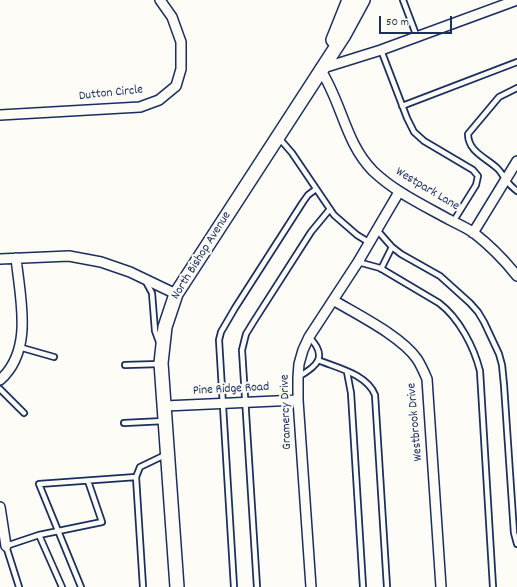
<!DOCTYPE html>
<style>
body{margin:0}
#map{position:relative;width:517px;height:587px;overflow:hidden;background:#fdfcf7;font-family:Dekko,sans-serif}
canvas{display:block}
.scale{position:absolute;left:379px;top:16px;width:73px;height:18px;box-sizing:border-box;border:2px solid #1b2f5e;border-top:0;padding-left:5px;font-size:12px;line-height:14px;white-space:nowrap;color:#1b2f5e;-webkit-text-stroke:3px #fdfcf7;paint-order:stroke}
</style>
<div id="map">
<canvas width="517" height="587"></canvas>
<div class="scale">50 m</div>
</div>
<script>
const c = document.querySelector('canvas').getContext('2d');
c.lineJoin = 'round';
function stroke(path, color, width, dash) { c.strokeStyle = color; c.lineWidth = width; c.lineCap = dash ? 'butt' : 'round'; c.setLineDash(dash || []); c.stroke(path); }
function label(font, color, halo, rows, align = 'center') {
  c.font = font + ' Dekko,sans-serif'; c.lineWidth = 4; c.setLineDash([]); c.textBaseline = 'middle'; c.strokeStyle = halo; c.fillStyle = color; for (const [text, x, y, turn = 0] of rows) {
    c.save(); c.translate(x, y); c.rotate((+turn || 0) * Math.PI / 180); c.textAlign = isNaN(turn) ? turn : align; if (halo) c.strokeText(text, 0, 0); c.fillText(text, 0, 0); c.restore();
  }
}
const lane = new Path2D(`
 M403,0L417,37
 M381,50L407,118L414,132L424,141L473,170L478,176L476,185L453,222
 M517,88L499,97L468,134C468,152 487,158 498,169C501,172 503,176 506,180C509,184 513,188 517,191
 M402,106L517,62
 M279,138L292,153L334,215L357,235L370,243
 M377,230L392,247L401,254L440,276L470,303L478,312L484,322L499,354L502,365L504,385L514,533L517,544
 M358,262L380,268L439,303C459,318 474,347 480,371L493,587
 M381,269L392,247
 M145,280L152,293L155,331L159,342
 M19,347L54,357
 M318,360C337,368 367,374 375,395L387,587
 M125,365L160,364
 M347,372L351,393L363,587
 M298,377C318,366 328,356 309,337
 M0,389L24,413
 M124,423L164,421
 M136,477L140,467L165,455
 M39,535L62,587
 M19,587L6,546L39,535L102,522L88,481
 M81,587L39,484L136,477L143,587
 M234,587L219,340L221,332L235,308L303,202L308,195L316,189
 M257,587L242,350L246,334L254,321L311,232L330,209`);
const street = new Path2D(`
 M517,0L381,50L320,69C342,102 345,143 373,171C395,192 423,205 450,220C458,224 467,228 474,233C488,244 506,262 517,276
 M0,115L140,107L159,100L176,86L181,69V42L172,17L160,0
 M473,233L517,161
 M0,259L69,256L101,262L130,272L176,294
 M333,300C358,315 401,336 417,359C421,365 424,372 427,379L441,587
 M0,380C34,350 20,298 16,258
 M165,406L298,400
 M0,507L6,546
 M311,587L298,400V377L299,364L303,350L309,337L358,262L399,192`);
const secondary = new Path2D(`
 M333,40L349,0
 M177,587L161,363L165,327L176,294L344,35L363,0`);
const streetNames = [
 ["Dutton Circle",111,94,-6],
 ["Westpark Lane",427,190,31],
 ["North Bishop Avenue",202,256,-58],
 ["Pine Ridge Road",231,390,-3],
 ["Gramercy Drive",287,412,-92],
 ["Westbrook Drive",416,422,-95]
];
stroke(lane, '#1b2f5e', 8);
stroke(street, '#1b2f5e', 12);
stroke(secondary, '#1b2f5e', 16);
stroke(lane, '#fdfcf7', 4.5);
stroke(street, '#fdfcf7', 9);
stroke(secondary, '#fdfcf7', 13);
label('13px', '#1b2f5e', '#fdfcf7', streetNames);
</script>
